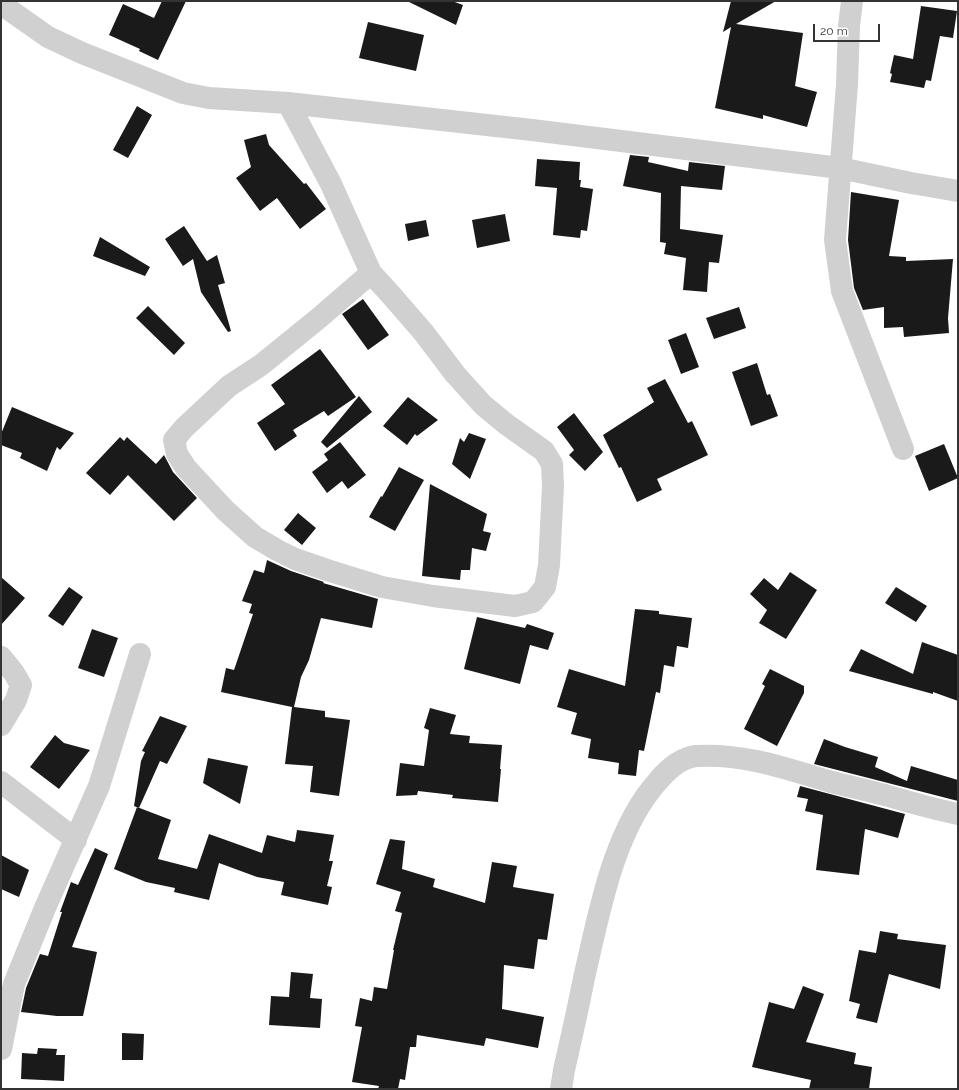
<!DOCTYPE html>
<style>
body{margin:0}
#map{position:relative;width:959px;height:1090px;overflow:hidden;background:#fff;font-family:Raleway,sans-serif}
canvas{display:block}
.frame{position:absolute;inset:0;border:2px solid #333;pointer-events:none}
.scale{position:absolute;left:813px;top:24px;width:67px;height:18px;box-sizing:border-box;border:2px solid #333;border-top:0;padding-left:5px;font-size:12px;line-height:14px;white-space:nowrap;color:#333;-webkit-text-stroke:3px #fff;paint-order:stroke}
</style>
<div id="map">
<canvas width="959" height="1090"></canvas>
<div class="frame"></div>
<div class="scale">20 m</div>
</div>
<script>
const c = document.querySelector('canvas').getContext('2d');
c.lineJoin = 'round';
function fillPath(path, color) { c.fillStyle = color; c.fill(path, 'evenodd'); }
function stroke(path, color, width, dash) { c.strokeStyle = color; c.lineWidth = width; c.lineCap = dash ? 'butt' : 'round'; c.setLineDash(dash || []); c.stroke(path); }
const building = new Path2D(`
 M162,1H186L158,60L139,51L140,49L109,35L123,4L154,18Z
 M407,1H452L463,5L456,25Z
 M731,1H776L736,24L803,33L795,86L817,92L807,127L763,115V119L715,108L731,27L723,32Z
 M921,6L957,11L953,38L940,36L931,81L926,80L924,88L890,82L892,74L890,73L894,55L913,59Z
 M368,22L424,35L416,71L359,58Z
 M137,106L152,115L128,158L113,150Z
 M266,134L269,145L304,184L306,183L326,209L300,229L277,198L260,211L236,178L251,167L244,140Z
 M630,155L649,157L648,162L688,171L689,162L725,166L722,190L681,186L680,229L723,235L719,263L709,262L707,292L683,290L686,258L664,254L666,243L660,242L661,193L623,186Z
 M537,159L580,162L579,180H581L580,187L593,189L587,231L581,230L580,238L553,235L557,188L535,186Z
 M851,192L899,200L889,256L906,257V261L953,259L948,318L949,333L904,337L903,327L884,328V307L863,310L854,288L848,240Z
 M505,214L510,241L477,248L472,220Z
 M426,220L429,236L408,241L405,224Z
 M184,226L207,261L217,255L225,283L218,285L231,331L228,332L201,292L193,259L183,266L165,239Z
 M100,237L150,267L145,276L93,256Z
 M363,299L389,335L368,350L342,314Z
 M148,306L185,343L174,355L136,318Z
 M739,307L746,328L714,339L706,318Z
 M686,333L699,367L681,374L668,340Z
 M320,349L356,397L328,416L324,411L293,430L297,436L275,451L257,423L285,404L271,385Z
 M757,363L767,395L770,394L778,416L751,426L732,372Z
 M665,379L688,423L692,421L708,455L657,479L662,490L637,502L621,467L619,468L603,435L654,402L647,388Z
 M359,396L372,412L327,448L321,442Z
 M408,397L438,420L417,436L415,434L407,445L383,426Z
 M12,407L74,433L60,450L57,447L47,471L20,458L22,453L1,445V434Z
 M574,413L603,452L585,471L569,455L574,450L557,427Z
 M469,433L486,439L470,479L452,464L460,438L464,442Z
 M120,437L124,441L127,437L156,464L164,455L173,472L197,498L174,521L128,475L110,495L86,473Z
 M340,442L366,475L348,489L342,481L327,493L312,472L328,460L324,454Z
 M944,444L958,478L929,491L915,456Z
 M399,467L424,480L395,531L369,517L381,496L382,497Z
 M430,484L487,514L483,531L491,533L486,551L472,548L470,570H461L460,580L422,576Z
 M298,513L316,528L302,545L284,530Z
 M267,560L291,571L324,582L323,583L378,599L372,628L321,618L309,660L301,677L294,707L325,711V717L350,720L339,796L310,792L313,766L285,764L292,707L221,692L226,668L234,670L253,614L249,613L252,604L242,601L254,570L264,573Z
 M790,572L817,590L786,639L759,623L767,610L750,594L764,578L778,590Z
 M1,577L25,598L1,625Z
 M69,587L83,597L63,626L48,616Z
 M896,587L927,606L916,622L885,603Z
 M635,609L659,611V614L692,618L688,648L677,646L674,667L664,665L660,693L656,692L644,751L639,750L636,776L618,774L619,763L588,758L591,739L571,734L577,713L557,707L569,669L625,686Z
 M477,617L525,628L527,624L554,633L548,650L530,645L520,684L464,669Z
 M92,629L118,638L104,677L78,668Z
 M922,642L958,655V701L933,692V694L849,671L861,649L913,674Z
 M770,669L804,686V693L777,746L744,729L765,686L762,684Z
 M430,708L456,715L450,734L470,736L469,743L502,745L500,769H501L498,802L452,798L453,795L418,791L417,795L396,796L400,763L424,766L429,730L424,728Z
 M160,716L187,726L167,764L160,761L139,808L134,806L141,761L145,752L142,751Z
 M55,735L64,743L90,750L59,789L30,767Z
 M824,739L845,747L878,757L875,767L907,781L911,766L958,780V801L814,764Z
 M208,758L248,766L240,804L203,783Z
 M800,786L905,814L898,838L865,829L859,875L816,870L823,815L805,811L808,799L797,797Z
 M137,807L171,820L158,859L197,869L209,834L262,853L267,835L295,842L297,830L334,835L329,861H333L327,886L332,887L328,905L281,895L284,882L257,877L219,863L209,900L174,892L175,888L146,882L114,869Z
 M390,839L405,841L402,869L435,879L433,887L485,903L492,862L517,866L513,887L554,894L547,940L538,939L534,969L504,965L502,1009L544,1017L538,1048L486,1038L484,1046L417,1035L416,1047H410L405,1080L400,1079L398,1089H378L379,1086L352,1082L362,1027L355,1026L360,998L372,1001L374,987L387,989L394,950H393L402,913L395,911L401,892L376,884Z
 M95,848L108,854L72,947L97,952L83,1016H57L21,1012L26,988L40,954L48,956L62,912H60L71,882L78,885Z
 M1,855L29,870L19,897L1,889Z
 M880,931L898,934L897,939L946,945L940,989L889,974L877,1023L856,1018L860,1004L849,1001L859,950L876,953Z
 M291,972L313,974L310,998L322,999L320,1028L269,1025L271,996L289,997Z
 M803,986L824,994L806,1042L856,1053L854,1064L872,1067L869,1089H809L811,1080L752,1067L769,1002L794,1009Z
 M122,1033L144,1034L143,1060H122Z
 M38,1048L57,1049L56,1055H65L64,1081L21,1079L22,1053L37,1054Z`);
const minor = new Path2D(`
 M852,1L849,26L847,84L835,240L842,291L903,449
 M1,4L48,37L82,53L183,93L209,98L288,103L532,130L840,168L911,183L958,191
 M288,103L331,184L371,273L392,296L424,333L455,374L483,405L506,424L544,451L552,464L553,486L549,565L545,587L533,602L515,606L433,596L382,587L330,571L295,559L277,550L255,537L226,511L186,468L177,454L174,440L184,428L229,386L261,365L319,318L371,273
 M1,657L14,673L21,685L16,700L1,725
 M1,782L76,840
 M1,1049L14,984L45,908L99,786L140,654
 M561,1089L564,1070C571,1039 578,1009 584,978C599,914 613,831 658,781C668,769 680,758 696,756C742,753 785,768 828,781C847,786 866,790 885,795C909,802 933,809 958,814`);
fillPath(building, '#1a1a1a');
stroke(minor, '#d0d0d0', 22);
</script>
